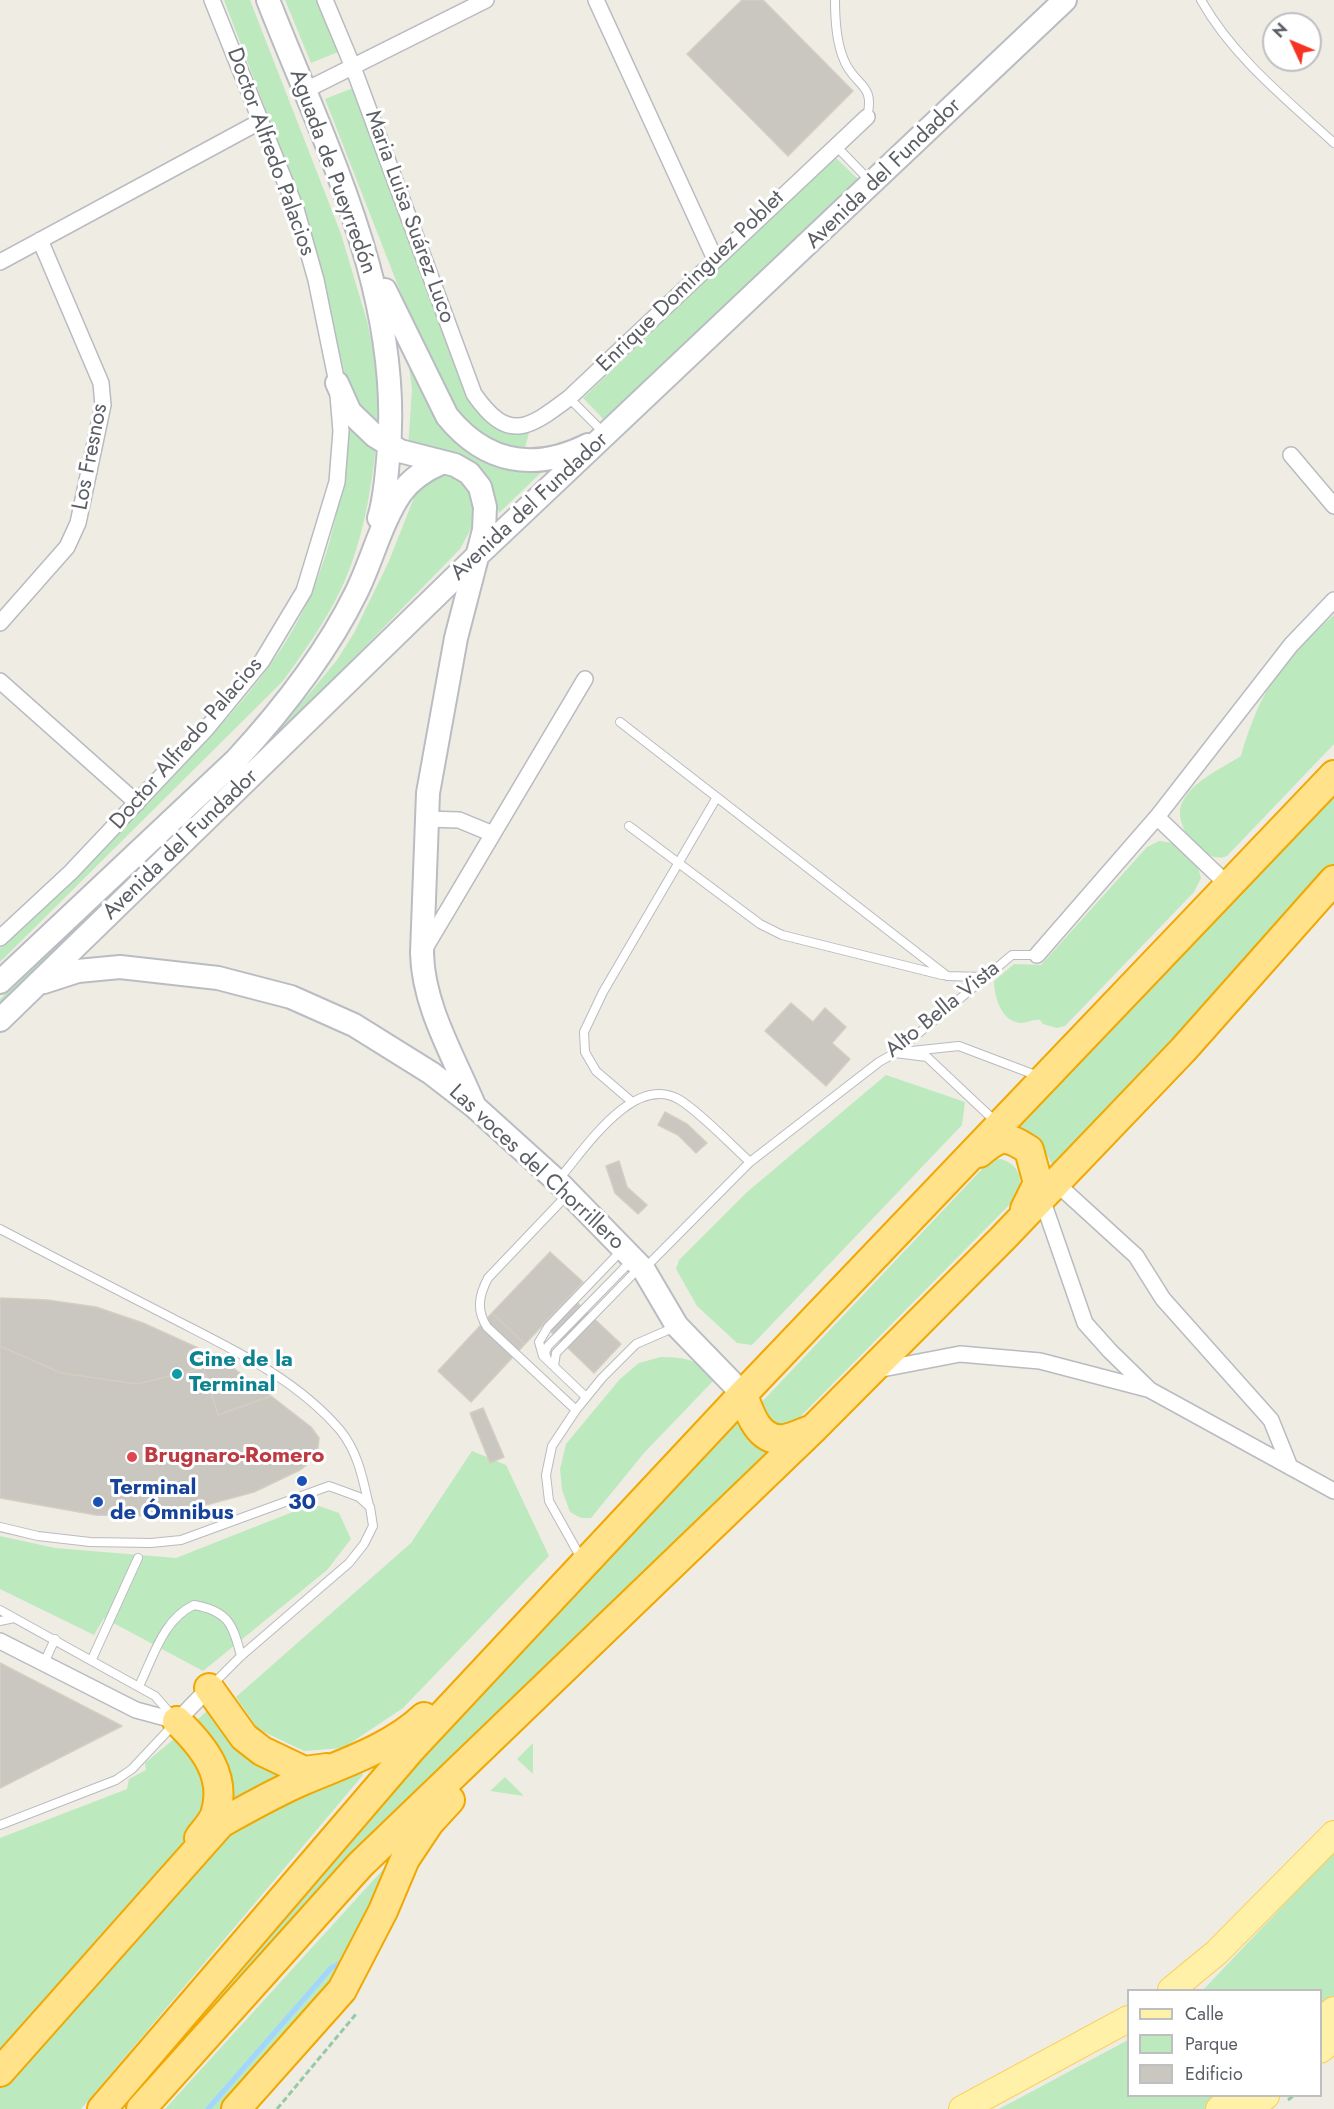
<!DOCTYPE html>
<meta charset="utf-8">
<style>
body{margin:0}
#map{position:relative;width:1334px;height:2109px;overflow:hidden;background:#efece3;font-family:Jost,sans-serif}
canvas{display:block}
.legend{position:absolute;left:1127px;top:1989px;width:195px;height:108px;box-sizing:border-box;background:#fff;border:2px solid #bdbfc1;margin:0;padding:8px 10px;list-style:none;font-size:18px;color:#5b5f65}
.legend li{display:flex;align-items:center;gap:12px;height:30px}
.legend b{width:30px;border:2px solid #bdbfc1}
.north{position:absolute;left:1262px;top:12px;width:60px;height:60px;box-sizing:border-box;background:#fff;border:2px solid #bdbfc1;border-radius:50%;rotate:314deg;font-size:16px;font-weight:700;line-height:24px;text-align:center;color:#5b5f65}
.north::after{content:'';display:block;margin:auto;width:21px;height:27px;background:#f63322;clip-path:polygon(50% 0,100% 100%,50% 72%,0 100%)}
</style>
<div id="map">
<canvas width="1334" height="2109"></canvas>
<ul class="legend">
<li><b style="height:8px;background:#fff1a8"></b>Calle</li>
<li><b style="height:16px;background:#bde9be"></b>Parque</li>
<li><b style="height:16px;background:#cac6c0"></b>Edificio</li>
</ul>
<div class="north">N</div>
</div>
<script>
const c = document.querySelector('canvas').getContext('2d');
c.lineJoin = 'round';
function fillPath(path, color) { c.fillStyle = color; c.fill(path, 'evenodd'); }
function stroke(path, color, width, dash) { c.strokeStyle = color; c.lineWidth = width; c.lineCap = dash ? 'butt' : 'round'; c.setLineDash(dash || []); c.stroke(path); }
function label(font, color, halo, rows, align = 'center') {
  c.font = font + ' Jost,sans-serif'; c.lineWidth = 6; c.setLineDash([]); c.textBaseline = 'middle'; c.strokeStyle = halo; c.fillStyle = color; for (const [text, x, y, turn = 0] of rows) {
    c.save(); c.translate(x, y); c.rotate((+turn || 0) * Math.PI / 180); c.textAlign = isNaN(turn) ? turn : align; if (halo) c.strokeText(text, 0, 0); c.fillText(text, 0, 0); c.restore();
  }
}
const green = new Path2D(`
 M224,0H250L341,234L367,321L377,370L378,431L351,401L307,219Z
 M285,0H317L338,52L311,63Z
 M353,88L466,393C486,425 491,432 529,433L523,455L509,452L460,419L420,342L325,99Z
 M835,157L861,182L607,423L583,398Z
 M407,351L441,420L549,465L499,513C487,451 462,457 408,448L412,389Z
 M349,422L376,447C371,488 365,527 351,565C336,607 309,645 283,681L0,962V948C67,884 134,820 196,752C240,705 283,657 309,598C335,542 344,483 349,422Z
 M439,474H456L477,496L473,525L460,549L313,700L0,1007V999L281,728L337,660L354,633L389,561L419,485Z
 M1334,615V744L1227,856C1205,866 1171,825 1182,803C1192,781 1221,769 1241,756C1261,688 1281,661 1334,615Z
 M1334,788V867L1055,1173C1047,1147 1033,1137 1010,1126Z
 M1159,841L1173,843L1197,864L1201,878L1194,892L1065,1026L1057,1028L1043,1024L1040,1020C1033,1019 1028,1023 1021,1023C1001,1022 994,996 994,981L1014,964L1041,965L1147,847Z
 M886,1075L965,1102L962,1125L752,1345L737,1343L697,1306L676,1269L679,1260L746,1193Z
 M1001,1159C1019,1165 1023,1178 1019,1195L800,1417L775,1429L759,1405L983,1168L993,1160Z
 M661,1357C686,1358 699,1358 714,1380L644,1453L591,1518H581L570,1512L562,1490L560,1469L566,1444L620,1379L639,1363Z
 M736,1414L778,1449L161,2073L153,2065L369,1811Z
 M472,1451L506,1465L549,1556L403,1708L343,1748L304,1751L258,1729L236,1697L411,1543Z
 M313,1504L339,1513L351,1539L327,1570L203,1671L104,1618L94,1635L0,1589V1536L55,1548L176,1558Z
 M209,1709L291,1775L226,1808L223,1766L197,1720Z
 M180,1734L199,1762L207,1800L200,1816L170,1861L0,2056V1838L127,1789L129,1779L146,1770L145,1763Z
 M533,1743V1774L517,1759Z
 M358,1768L363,1775L81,2109H0V2087L170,1890L246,1818Z
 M505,1777L524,1796L490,1791Z
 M409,1841L350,1961L229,2109H165Z
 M1334,1852V1998L1321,2010L1320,1990H1203Z
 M1128,2040V2096H1221L1205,2109H999Z`);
const stream = new Path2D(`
 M208,2109L331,1968L344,1961`);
const building = new Path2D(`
 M742,0H763L853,91L788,156L687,54Z
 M791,1003L813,1022L825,1008L846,1027L832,1043L850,1059L826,1086L765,1031Z
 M665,1112L687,1124L707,1143L696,1153L678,1135L658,1125Z
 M619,1161L627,1187L647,1205L638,1214L615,1193L606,1166Z
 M550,1252L583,1282L525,1344L492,1313Z
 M570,1296L621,1344L594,1373L543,1324Z
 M0,1298L47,1300L96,1307L143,1323L196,1347L236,1370L271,1396L218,1415L204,1368L137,1384L61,1373L0,1346Z
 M492,1313L525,1344L471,1402L438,1371Z
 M0,1346L61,1373L137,1384L204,1368L218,1415L271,1396L311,1427L319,1438L318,1448L313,1460L300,1470L254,1492L176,1513L136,1516L96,1515L0,1498Z
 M483,1408L504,1457L490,1463L470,1413Z
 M0,1663L122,1726L0,1788Z`);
const path = new Path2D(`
 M1288,2100L1293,2096
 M277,2109L356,2014`);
const lane = new Path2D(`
 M835,0C835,20 836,42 844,60C854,86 876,83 867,117
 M1201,0C1233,57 1286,99 1334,143
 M835,145L870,181
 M569,398L604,433
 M620,722L947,976L983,977
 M629,826L760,924L782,935L942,975
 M902,1052L959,1046L1038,1076
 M895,1053L927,1057L996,1122
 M631,1101L596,1071L585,1052L584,1032L603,992L717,797
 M559,1179C585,1149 634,1072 680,1100C702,1114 730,1144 750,1162
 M568,1194L488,1278C479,1295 476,1310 487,1327L576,1410
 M0,1229C55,1258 111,1287 166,1315C227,1347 294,1376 340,1430C358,1452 363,1479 369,1506
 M645,1268L750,1162L879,1062L895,1053L1012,955H1037
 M547,1359L545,1353L548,1346L632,1260
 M554,1366L556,1353L640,1267
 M586,1397L543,1356L539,1342L548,1327L622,1250
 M0,1527L38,1536L90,1542L151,1543L181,1540L329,1486L359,1497L370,1507L373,1526L364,1544L349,1563L241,1656L212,1685
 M581,1558L549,1501L546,1475L552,1446L576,1410L602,1378L636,1344L675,1327
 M0,1610L155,1696L177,1721L132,1769L116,1780L0,1825
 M0,1621L14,1618
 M92,1659L138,1558
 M44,1663L55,1639
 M139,1686C153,1658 163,1619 194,1605C228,1611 233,1624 241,1656`);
const street = new Path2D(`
 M325,0L353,67L474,394C508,443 528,429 569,398L867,117
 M596,0L715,259
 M304,91L486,0
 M0,262L261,121
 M1291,455L1334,506
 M0,623L67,547L78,523L103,405L101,383L40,240
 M0,681L137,803
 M1157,817L1228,885
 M425,819L459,820L493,834
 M0,938L71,872L207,728L262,661L304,591L337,482L341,431L337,383L316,280L296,209L212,0
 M424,950L585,679
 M1037,955L1157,817L1291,645L1334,600
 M1056,1183L1136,1256L1163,1299L1271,1420L1290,1467
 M1042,1199L1085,1323L1110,1351L1150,1390L1334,1491
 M877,1370L960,1354L1040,1361L1147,1389
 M0,1641L136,1710L177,1721L209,1688`);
const secondary = new Path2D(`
 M268,0C325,146 405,298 388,460C386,480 385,499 379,518
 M385,290L447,416C485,463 534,472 588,445
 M337,383L350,412L375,436L400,451L455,465L469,473L480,487L485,507L484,530L456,638L428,793L422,953C423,1006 454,1057 474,1105
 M0,982L236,760C282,710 326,654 356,593C372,561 381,522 401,493C412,478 425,470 441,463
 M44,982L78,971L120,967L218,978L291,997L354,1025L431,1073L475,1107L557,1181L644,1270L677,1326L743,1394
 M0,1020L478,555L1065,0`);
const primary = new Path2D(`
 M1171,1990L1216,1953L1334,1834
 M1320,2021L1334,2010
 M1320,2050L1334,2039
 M962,2109L1128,2019
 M1219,2109L1234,2096
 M1249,2109L1266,2096`);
const highway = new Path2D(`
 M979,1153C1000,1136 1005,1134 1029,1150L1038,1183L1025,1209
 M743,1394C749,1413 759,1443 785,1439C794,1437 804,1432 813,1429
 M209,1688L244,1737L262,1751L304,1771L327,1768
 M177,1721C203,1746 228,1776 215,1815C212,1823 204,1831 199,1838
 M0,2072L221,1823C248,1808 274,1793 302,1781C344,1763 391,1748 424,1717
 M102,2109L412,1748L743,1394L1334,775
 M141,2109L360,1865L813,1429L1002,1239L1183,1050L1334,880
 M236,2109L342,1990L383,1911L405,1859L429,1823L450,1800`);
const markers = [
 [177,1374,6,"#0f9aa8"],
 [132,1457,6,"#e0444e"],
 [302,1481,6,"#1a4fb4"],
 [98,1502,6,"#1a4fb4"]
];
const streetNames = [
 ["Doctor Alfredo Palacios",270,152,70],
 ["Aguada de Pueyrredón",332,172,70],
 ["Avenida del Fundador",884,174,-44],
 ["Maria Luisa Suárez Luco",409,217,70],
 ["Enrique Dominguez Poblet",691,282,-44],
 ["Los Fresnos",91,457,-79],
 ["Avenida del Fundador",530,507,-43],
 ["Doctor Alfredo Palacios",187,744,-49],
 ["Avenida del Fundador",181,845,-44],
 ["Alto Bella Vista",943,1010,-39],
 ["Las voces del Chorrillero",536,1168,43]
];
const cultureNames = [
 ["Cine de la",189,1361],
 ["Terminal",189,1386]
];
const healthNames = [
 ["Brugnaro-Romero",144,1457]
];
const transitNames = [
 ["Terminal",110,1489],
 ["de Ómnibus",110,1514],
 ["30",302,1504,"center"]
];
fillPath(green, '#bde9be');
stroke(stream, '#a3d6ff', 5);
fillPath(building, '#cac6c0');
stroke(building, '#d4cec1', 1.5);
stroke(lane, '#b8bbc0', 10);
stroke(street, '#b8bbc0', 18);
stroke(secondary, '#b9bcc2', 26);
stroke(primary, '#fccc4f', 28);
stroke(highway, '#f2a700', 32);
stroke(path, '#95caa5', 3, [6, 3]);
stroke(lane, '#fff', 8);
stroke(street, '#fff', 15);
stroke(secondary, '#fff', 22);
stroke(primary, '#fff1a8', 26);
stroke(highway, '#ffe28a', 28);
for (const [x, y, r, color] of markers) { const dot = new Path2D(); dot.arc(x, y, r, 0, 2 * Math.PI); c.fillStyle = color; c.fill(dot); stroke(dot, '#fff', 2); }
label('22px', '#5b5f65', '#fff', streetNames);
label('bold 22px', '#0d838f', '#fff', cultureNames, 'left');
label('bold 22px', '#be3a42', '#fff', healthNames, 'left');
label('bold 22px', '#164399', '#fff', transitNames, 'left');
</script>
